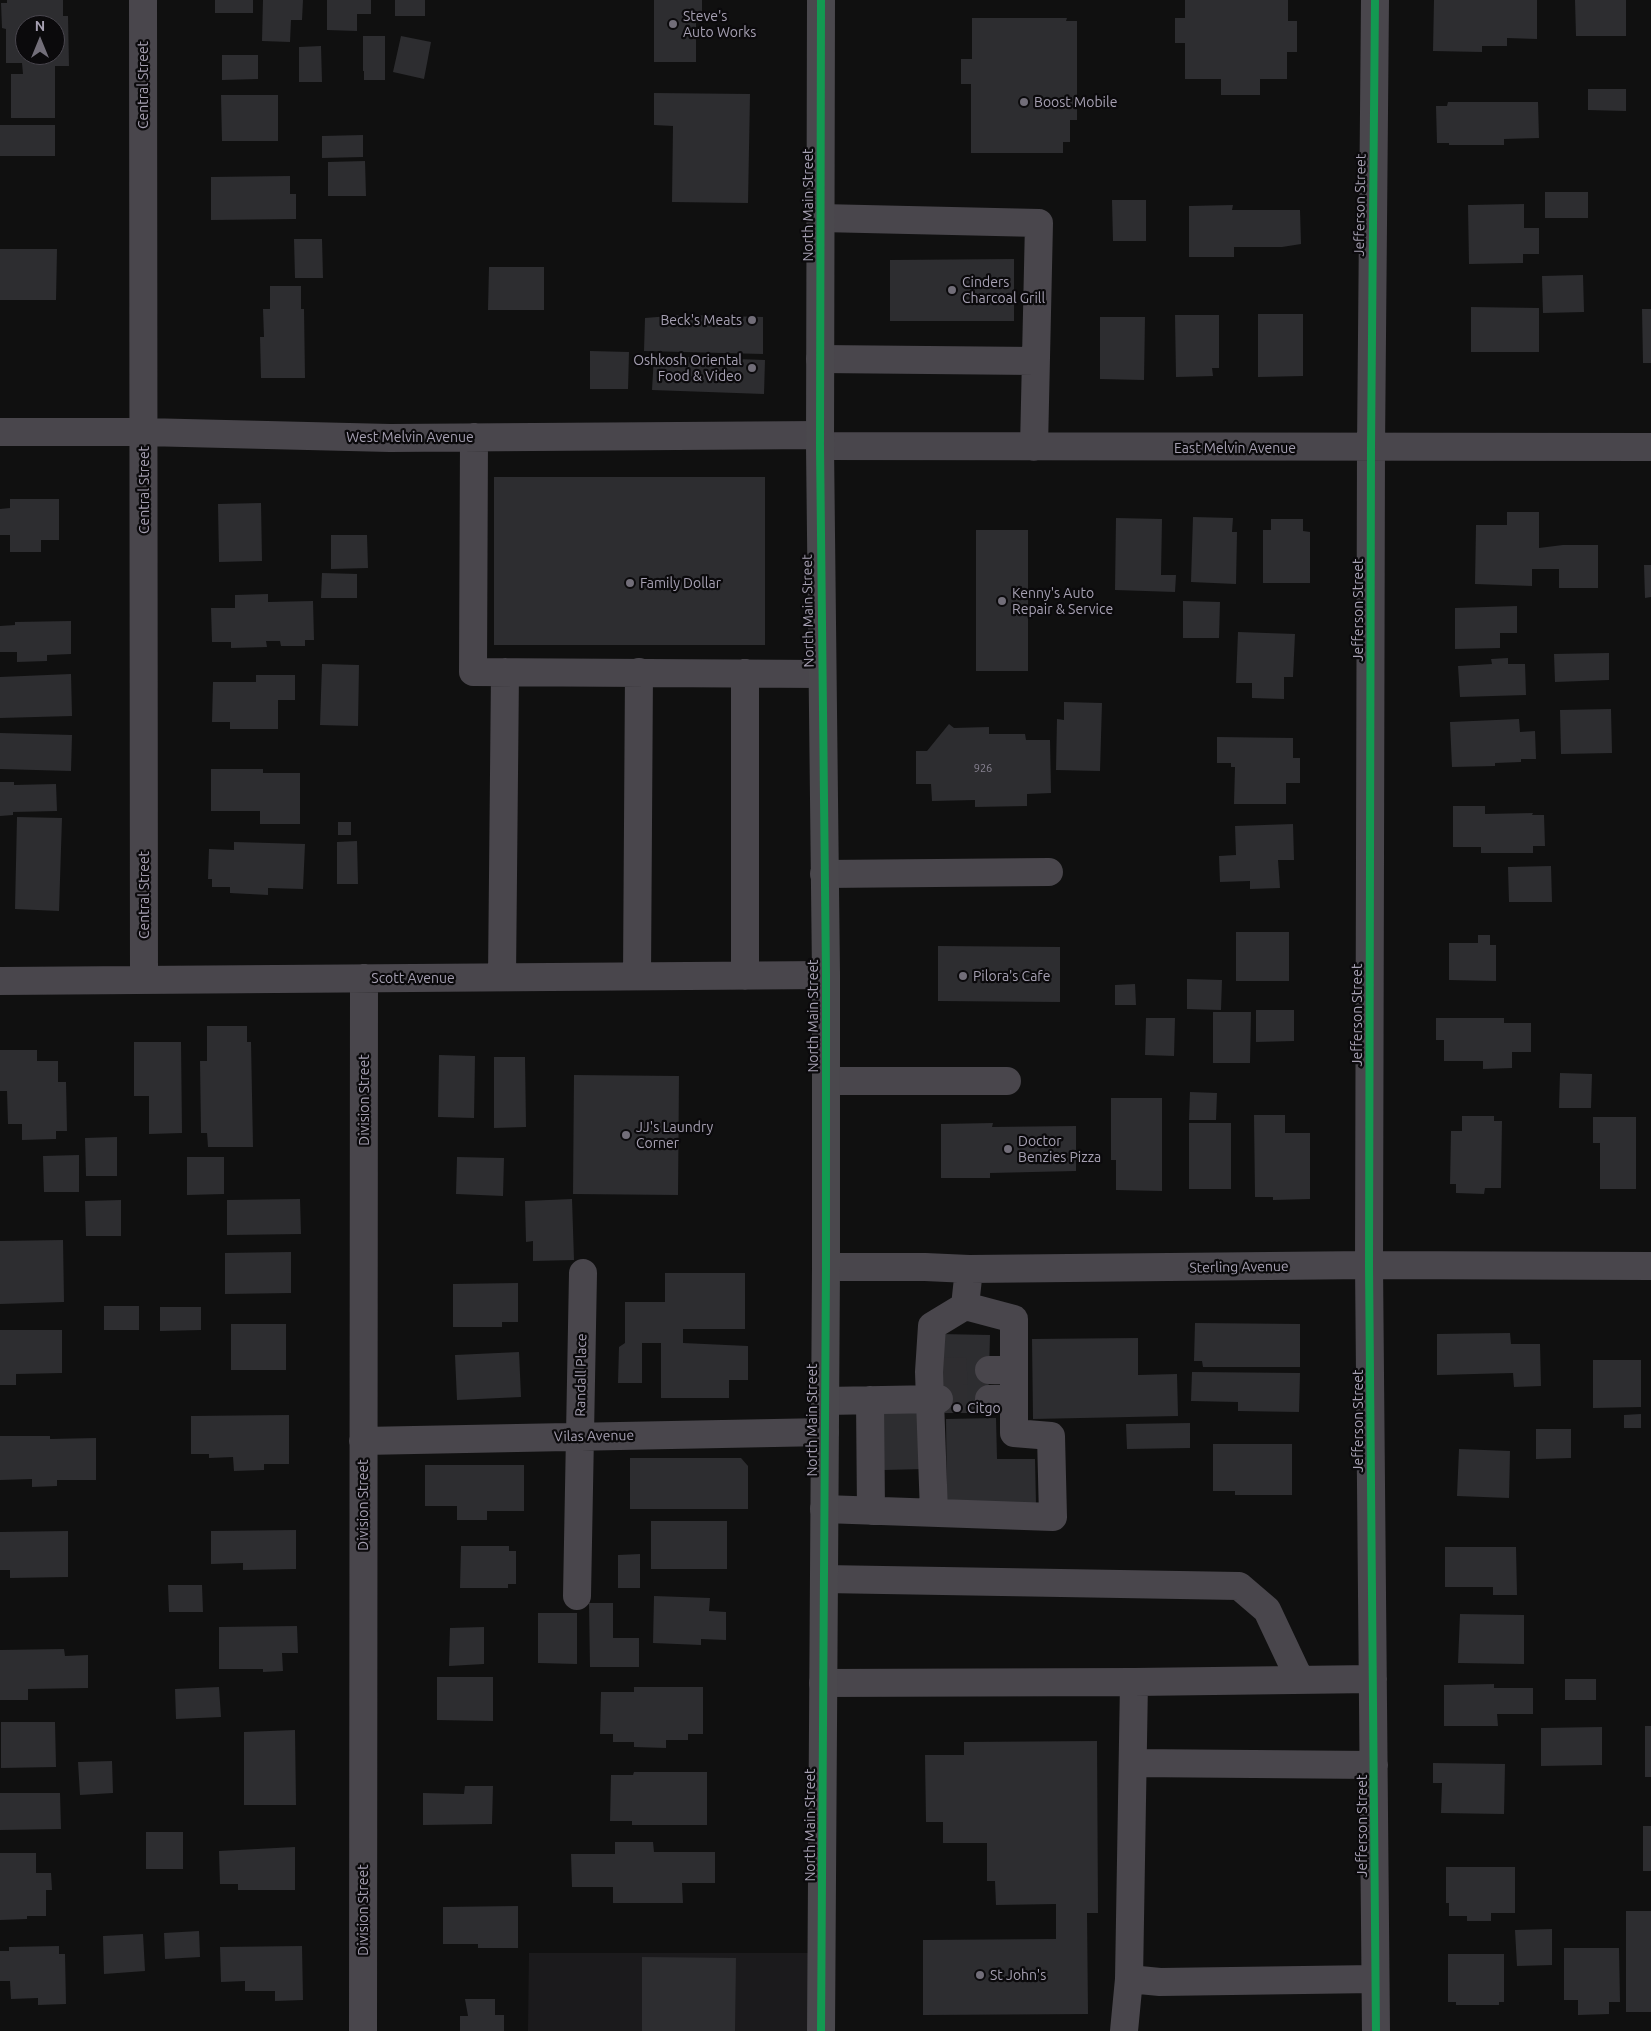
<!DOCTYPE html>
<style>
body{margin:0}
#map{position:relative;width:1651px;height:2031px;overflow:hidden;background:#101010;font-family:Ubuntu,sans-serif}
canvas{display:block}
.north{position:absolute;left:15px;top:15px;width:50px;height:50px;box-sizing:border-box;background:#0b0a0c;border:1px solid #49464e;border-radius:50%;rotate:0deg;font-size:14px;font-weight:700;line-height:20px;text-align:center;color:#a6a0b2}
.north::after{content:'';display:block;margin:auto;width:18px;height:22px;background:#726e79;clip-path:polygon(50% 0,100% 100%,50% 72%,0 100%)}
</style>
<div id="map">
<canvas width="1651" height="2031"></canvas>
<div class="north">N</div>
</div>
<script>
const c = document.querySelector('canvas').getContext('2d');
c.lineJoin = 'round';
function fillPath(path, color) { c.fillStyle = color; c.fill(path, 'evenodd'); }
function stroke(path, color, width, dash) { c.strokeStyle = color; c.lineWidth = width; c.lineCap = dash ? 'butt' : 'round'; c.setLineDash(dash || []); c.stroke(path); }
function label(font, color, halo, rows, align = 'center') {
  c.font = font + ' Ubuntu,sans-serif'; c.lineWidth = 4.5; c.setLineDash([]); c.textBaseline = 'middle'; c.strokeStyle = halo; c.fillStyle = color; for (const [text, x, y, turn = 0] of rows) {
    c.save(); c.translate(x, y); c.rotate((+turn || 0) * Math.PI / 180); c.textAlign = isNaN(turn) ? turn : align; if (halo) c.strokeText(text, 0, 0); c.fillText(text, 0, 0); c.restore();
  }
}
const built = new Path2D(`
 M529,1953H822L821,2031H528Z`);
const building = new Path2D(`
 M7,0H63V16H68L69,66H55V118H11V74H23L22,63H6V29L2,28L1,3H7ZM25,25H55V55H25Z
 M215,0H253V13H215Z
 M263,0H303L302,20H291L290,42L262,41Z
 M327,0H371V14H357V31L327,30Z
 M395,0H425V16H395Z
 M654,0H702V15H696V62H654Z
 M1185,0H1288V21H1297V52H1287V79H1260V95H1221V79H1185V43H1175V18H1185Z
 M1434,0H1537V39L1507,38V46H1482V52L1433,51Z
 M1575,0H1626V36H1576Z
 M972,18H1067L1066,21H1077V120H1070V142H1063V153H971V84H961V59H972Z
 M363,36H385V80H364V71H363Z
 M401,36L431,42L424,79L393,72Z
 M321,46L322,82H299V47Z
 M222,55H258V79L222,80Z
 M1588,89H1626V111L1588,110Z
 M654,93L750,94L748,203L672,202L673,126L654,125Z
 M221,95H278V141H222Z
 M1448,102H1538L1539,138L1504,139V145H1449V143H1437L1436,106H1447Z
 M0,125H55V156H0Z
 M363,135V157L322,158V136Z
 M365,161L366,196H328V162Z
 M290,176V194H296V219L211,220V177Z
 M1545,192H1588V218H1545Z
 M1112,200H1146V241H1113Z
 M1524,204V228H1539V254H1523V263L1469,264L1468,205Z
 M1233,205L1232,210H1300L1301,244L1282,247H1234V257H1189V206Z
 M294,239H322L323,278H295Z
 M0,249H57L56,300H0Z
 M1014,259V321H890V260Z
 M489,267H544V310H488Z
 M1583,275L1584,312L1543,313L1542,276Z
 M270,286H301V309H304L305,378H261L260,337H264L263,309H270Z
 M1471,307L1539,308V352H1471Z
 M1642,309H1651V363H1643Z
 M1258,314H1303V376L1258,377Z
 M682,315L763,317V354L644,351L645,318Z
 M1175,315H1219V368H1212L1213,376L1176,377Z
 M1100,317H1145L1144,380L1100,379Z
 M590,351L629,352L628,389H590Z
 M654,356L765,360L764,394L652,390Z
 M494,477H765V645H494Z
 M10,499H59V540H41V552H10V535H0V509L10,508Z
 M261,503L262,561L219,562L218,504Z
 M1507,512H1539V548L1563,545H1598V588H1559V569H1532V586L1475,584L1476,525H1507Z
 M1193,517L1233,518L1232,532H1237L1236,584L1191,582Z
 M1116,518L1162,519L1161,575H1176L1175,592L1115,590Z
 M1271,519H1303V531L1310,532V583H1263V530H1271Z
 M976,530H1028V671H976Z
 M331,535H367L368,568L331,569Z
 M1644,565H1651V597L1645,598Z
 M322,573L357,574V598H321Z
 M268,594V602L313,601L314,640H305V646H281L280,641H266L267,647L231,648V642H212L211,608H235V595Z
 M1183,601L1220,602L1219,638H1183Z
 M1517,606V633H1500V648L1455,649V608Z
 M71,621V654L47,655V661L17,662V652H0V626L15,625V622Z
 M1238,632L1295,634L1293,677H1284V699L1252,698V683H1236Z
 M1609,653V680L1555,682L1554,654Z
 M1508,658V664H1525L1526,695L1460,697L1458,666L1492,664L1491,659Z
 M322,664L359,665L358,726L320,725Z
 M71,674L72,716L0,718V677Z
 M256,675H295V700H278V729H230V722H212L213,682H256Z
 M1064,702L1102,703L1100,771L1056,770L1057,719L1064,720Z
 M1611,709L1612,753L1561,754L1560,710Z
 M1519,719L1520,732L1535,731L1536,759H1521V762L1495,763V766L1452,767L1450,722Z
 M949,724L954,728L989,727V734H1025L1026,740H1050L1051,793L1027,794V806L975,807V800L932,801L931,784H916V751H927Z
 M0,733L72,735L71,771L0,769Z
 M1217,737L1293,738V758H1300V783H1286V804H1234L1235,767H1231V763H1217Z
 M211,769H263V773H300V824H260V811H211Z
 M0,782H14V785L56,784L57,811L13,812V815L0,816Z
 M1453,806H1485V814L1533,813L1532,815H1544L1545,846H1533V853H1481V847H1453Z
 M17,817L62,818L59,911L15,909Z
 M338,822H351V835H338Z
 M1293,824L1294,860H1278L1280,888L1250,889V881L1220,882L1219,856L1236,855L1235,826Z
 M357,841L358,884H337V842Z
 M234,842L305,844L303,889L268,888V895L230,893V887H212V879H208L209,849L234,850Z
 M1551,866L1552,902H1509L1508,867Z
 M1236,932H1289V981H1236Z
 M1478,935H1490V945H1496V981L1449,980V943H1478Z
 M938,946L1060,947V1002L938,1001Z
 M1187,979L1222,980L1221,1010L1187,1009Z
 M1135,984L1136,1005H1115V985Z
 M1256,1010H1294V1041L1256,1042Z
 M1213,1012H1251L1250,1063H1213Z
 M1146,1018H1175L1174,1056L1145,1055Z
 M1436,1018H1504V1023H1531V1052H1512V1068L1483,1069V1061H1444V1040H1436Z
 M207,1026H247V1042H251L253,1147H208L207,1133H201L200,1061H207Z
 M134,1042H181L182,1133L149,1134V1096H134Z
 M0,1050H37V1061H58V1082H66L67,1131H56V1139L22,1140V1124H8L7,1091H0Z
 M439,1055L475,1056L474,1118L438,1117Z
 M494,1057H525L526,1127L494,1128Z
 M1560,1073L1592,1074L1591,1108H1559Z
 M574,1075L679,1076L678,1195L573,1194Z
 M1190,1092L1217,1093L1216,1120H1189Z
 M1111,1098H1162V1191L1116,1190V1160H1111Z
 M1254,1115H1285V1133H1310V1199L1273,1200V1197H1255Z
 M1462,1116H1494V1121H1502L1501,1188H1485L1484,1194L1456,1193V1184H1450L1451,1131H1462Z
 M1593,1117H1636V1189H1600V1143H1593Z
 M993,1123L992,1127L1076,1126V1171L990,1173V1178H941V1124Z
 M1189,1123H1231V1189H1189Z
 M117,1137V1176H86L85,1138Z
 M79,1155V1192H44L43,1156Z
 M187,1157H224V1194L187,1195Z
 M457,1157L504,1158L503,1196L456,1194Z
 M300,1199L301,1234L227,1235V1200Z
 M572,1199L574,1260L533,1261V1241L526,1242L525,1201Z
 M121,1200V1236H86L85,1201Z
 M63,1240L64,1302L0,1304V1241Z
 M291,1252V1293L225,1294V1253Z
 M665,1273H745V1329H683V1343L748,1346V1380H729V1398H661V1343H642V1383H618L619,1347L625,1343V1302H665Z
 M518,1283V1322H502V1327H453V1284Z
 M104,1306H139V1330H104Z
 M160,1307H201V1330L160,1331Z
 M1195,1323L1300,1324V1367H1203L1202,1361H1194Z
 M231,1324H286V1370H231Z
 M0,1330H62V1373L16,1374V1385H0Z
 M1510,1333L1511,1344H1540L1541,1386L1514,1387L1513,1373L1437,1375V1334Z
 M940,1334L990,1335L988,1410H938Z
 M1138,1338V1375L1177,1374L1178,1416L1033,1419L1032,1339Z
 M519,1352L521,1397L457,1400L455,1355Z
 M1593,1360H1641V1407L1593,1408Z
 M1192,1372L1300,1373L1299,1412L1238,1411V1402L1191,1401Z
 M883,1407H924V1469L884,1470Z
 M1641,1414V1428H1624V1415Z
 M289,1415V1464H264V1470L234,1471L233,1457L209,1458V1454H191V1416Z
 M996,1418L997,1459H1035L1036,1504H947L946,1419Z
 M1190,1423V1448L1127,1449L1126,1424Z
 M1536,1429H1571V1458L1536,1459Z
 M0,1436H50V1439L96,1438V1480H57V1486L32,1487V1479L0,1480Z
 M1213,1444H1292V1495H1235V1491H1213Z
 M1459,1449L1510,1451L1509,1498L1457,1496Z
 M630,1458H741L748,1466V1509H630Z
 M425,1465H524V1511H487V1520H457V1506H425Z
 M651,1521H727V1569H651Z
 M296,1530V1569L243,1570V1563L211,1564V1531Z
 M68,1531V1577L10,1578V1570H0V1532Z
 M461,1546H509V1551H516V1584H508V1588H460Z
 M1445,1547H1516L1517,1595H1493V1587H1445Z
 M640,1554V1588H618V1555Z
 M168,1585H202L203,1612H169Z
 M654,1596L710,1598L709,1611L726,1612V1640L701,1639V1645L653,1643Z
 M589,1603H613V1638H639V1667H590Z
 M538,1613H577V1664L538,1663Z
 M1460,1614L1524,1615V1664L1458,1663Z
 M297,1626L298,1653H282L283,1671L263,1672V1669H219V1627Z
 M484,1627V1664L449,1666L450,1628Z
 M64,1649L65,1656L88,1655V1688L28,1689V1700H0V1650Z
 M437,1677H493V1721L437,1720Z
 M1565,1679H1596V1700H1565Z
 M1494,1684V1688H1533V1714H1497L1498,1726H1444V1685Z
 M219,1687L221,1717L176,1719L175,1689Z
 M634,1687H703V1734H688V1740H666V1748L634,1747V1742H613V1734H600L601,1692H634Z
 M1,1722H55L56,1767L1,1768Z
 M1645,1726H1651V1777H1645Z
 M1602,1727V1765L1541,1766V1728Z
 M295,1730L296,1805H244V1732Z
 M1097,1741L1098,1913H1087L1088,2014L923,2015V1940L1056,1939V1904L996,1905L995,1881H987V1843H943V1822H926L925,1755H964V1742Z
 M112,1761L113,1793L80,1795L78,1762Z
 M1433,1763L1505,1764L1504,1814L1441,1813L1442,1783H1433Z
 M634,1772H707V1825H632V1821H610L611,1775H633Z
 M465,1786H493L492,1824L423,1825V1793L464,1794Z
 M0,1793H60L61,1829L0,1830Z
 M1643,1826H1651V1871H1643Z
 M146,1832H183V1869H146Z
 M615,1842H653L654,1852H715V1883H682L683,1903H613V1887H572L571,1854H615Z
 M295,1847V1890H238V1884H220L219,1851Z
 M0,1853H36V1873H51L52,1890H46V1916H27V1919L0,1920Z
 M1446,1867H1515V1913H1491V1921H1467V1916H1449V1903H1446Z
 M518,1906V1948H478V1944H443V1907Z
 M1626,1911H1651V2012H1626Z
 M1552,1929V1965L1517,1966L1515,1930Z
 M199,1931L200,1957L165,1959L164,1933Z
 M143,1934L145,1971L104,1974L103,1936Z
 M59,1946V1954H65L66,2004L38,2005V1998L11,1999L10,1981H0V1951H9V1947Z
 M302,1946L303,2000L275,2001V1991H245V1981L221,1982L220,1947Z
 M1564,1948H1619L1620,2002H1609V2014L1578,2015V2000H1564Z
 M1448,1954H1504V2002H1499V2005H1456V2002H1448Z
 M642,1957L736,1958L735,2031H642Z
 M465,1999H495V2015H504V2031H460V2016H468Z`);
const minorTunnel = new Path2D(`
 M939,1372L989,1370
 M939,1399H989`);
const minor = new Path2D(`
 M143,0L144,979
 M1375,0L1371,448L1369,1265L1376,2031
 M821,218L1039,223L1034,447
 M820,359L1035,361
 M0,432H144L390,438L820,435
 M474,437L473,672L822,674
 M820,446L1651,447
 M745,673V976
 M824,874L1049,872
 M637,976L639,672
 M502,977L505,672
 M0,981L826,975
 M826,1081H1007
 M826,1267H925L969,1269L1369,1265L1651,1266
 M989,1370H1014
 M989,1399L1014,1398
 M870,1400L871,1511
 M825,1401L939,1399
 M363,1441L825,1432
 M824,1509L1053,1517L1051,1436L1014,1433V1319L965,1306L969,1269
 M934,1513L929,1372L932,1326L965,1306
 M824,1579L1239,1586L1267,1610L1300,1680
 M577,1596L583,1273
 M823,1683L1134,1682L1373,1679
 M1133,1763L1374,1765
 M1129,1979L1160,1982L1375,1979
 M363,2031L364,978
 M1124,2031L1129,1979L1134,1682`);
const major = new Path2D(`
 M821,2031L826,1267V975L820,446L821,0`);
const cycleway = new Path2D(`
 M1375,0L1371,448L1369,1265L1376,2031
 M821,2031L826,1267V975L820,446L821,0`);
const markers = [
 [673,24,5,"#726e79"],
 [1024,102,5,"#726e79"],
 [952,290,5,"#726e79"],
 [752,320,5,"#726e79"],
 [752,368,5,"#726e79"],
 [630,583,5,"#726e79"],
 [1002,601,5,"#726e79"],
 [963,976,5,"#726e79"],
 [626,1135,5,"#726e79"],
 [1008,1149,5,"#726e79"],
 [957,1408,5,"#726e79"],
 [980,1975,5,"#726e79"]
];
const numberNames = [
 ["926",983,768]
];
const poiNames = [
 ["Steve's",683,16],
 ["Auto Works",683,32],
 ["Boost Mobile",1034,102],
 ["Cinders",962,282],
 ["Charcoal Grill",962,298],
 ["Beck's Meats",742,320,"right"],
 ["Oshkosh Oriental",742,360,"right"],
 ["Food & Video",742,376,"right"],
 ["Family Dollar",640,583],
 ["Kenny's Auto",1012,593],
 ["Repair & Service",1012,609],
 ["Pilora's Cafe",973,976],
 ["JJ's Laundry",636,1127],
 ["Corner",636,1143],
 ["Doctor",1018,1141],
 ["Benzies Pizza",1018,1157],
 ["Citgo",967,1408],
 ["St John's",990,1975]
];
const streetNames = [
 ["Central Street",143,85,-90],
 ["North Main Street",808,205,-90],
 ["Jefferson Street",1360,205,-89],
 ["West Melvin Avenue",410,437],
 ["East Melvin Avenue",1235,448],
 ["Central Street",144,490,-90],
 ["Jefferson Street",1358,610,-90],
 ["North Main Street",808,611,-91],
 ["Central Street",144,895,-90],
 ["Scott Avenue",413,978],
 ["Jefferson Street",1357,1015,-90],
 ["North Main Street",813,1016,-90],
 ["Division Street",364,1100,-90],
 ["Sterling Avenue",1239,1267,-1],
 ["Randall Place",581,1375,-89],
 ["North Main Street",812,1420,-90],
 ["Jefferson Street",1358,1421,-90],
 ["Vilas Avenue",594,1436,-1],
 ["Division Street",363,1505,-90],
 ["North Main Street",810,1825,-90],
 ["Jefferson Street",1362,1826,-90],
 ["Division Street",363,1910,-90]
];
fillPath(built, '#1b1a1c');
fillPath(building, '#2d2d30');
stroke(minorTunnel, '#2e2d30', 28, [28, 14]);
stroke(minor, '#49464c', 28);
stroke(major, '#4a484d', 28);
stroke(cycleway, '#139951', 8);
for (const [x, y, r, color] of markers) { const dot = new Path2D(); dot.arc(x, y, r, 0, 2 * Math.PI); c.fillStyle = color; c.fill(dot); stroke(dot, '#0b0a0c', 2); }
label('11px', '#888392', null, numberNames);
label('14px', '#a6a0b2', '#0b0a0c', poiNames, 'left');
label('14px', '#a6a0b2', '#0b0a0c', streetNames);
</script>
